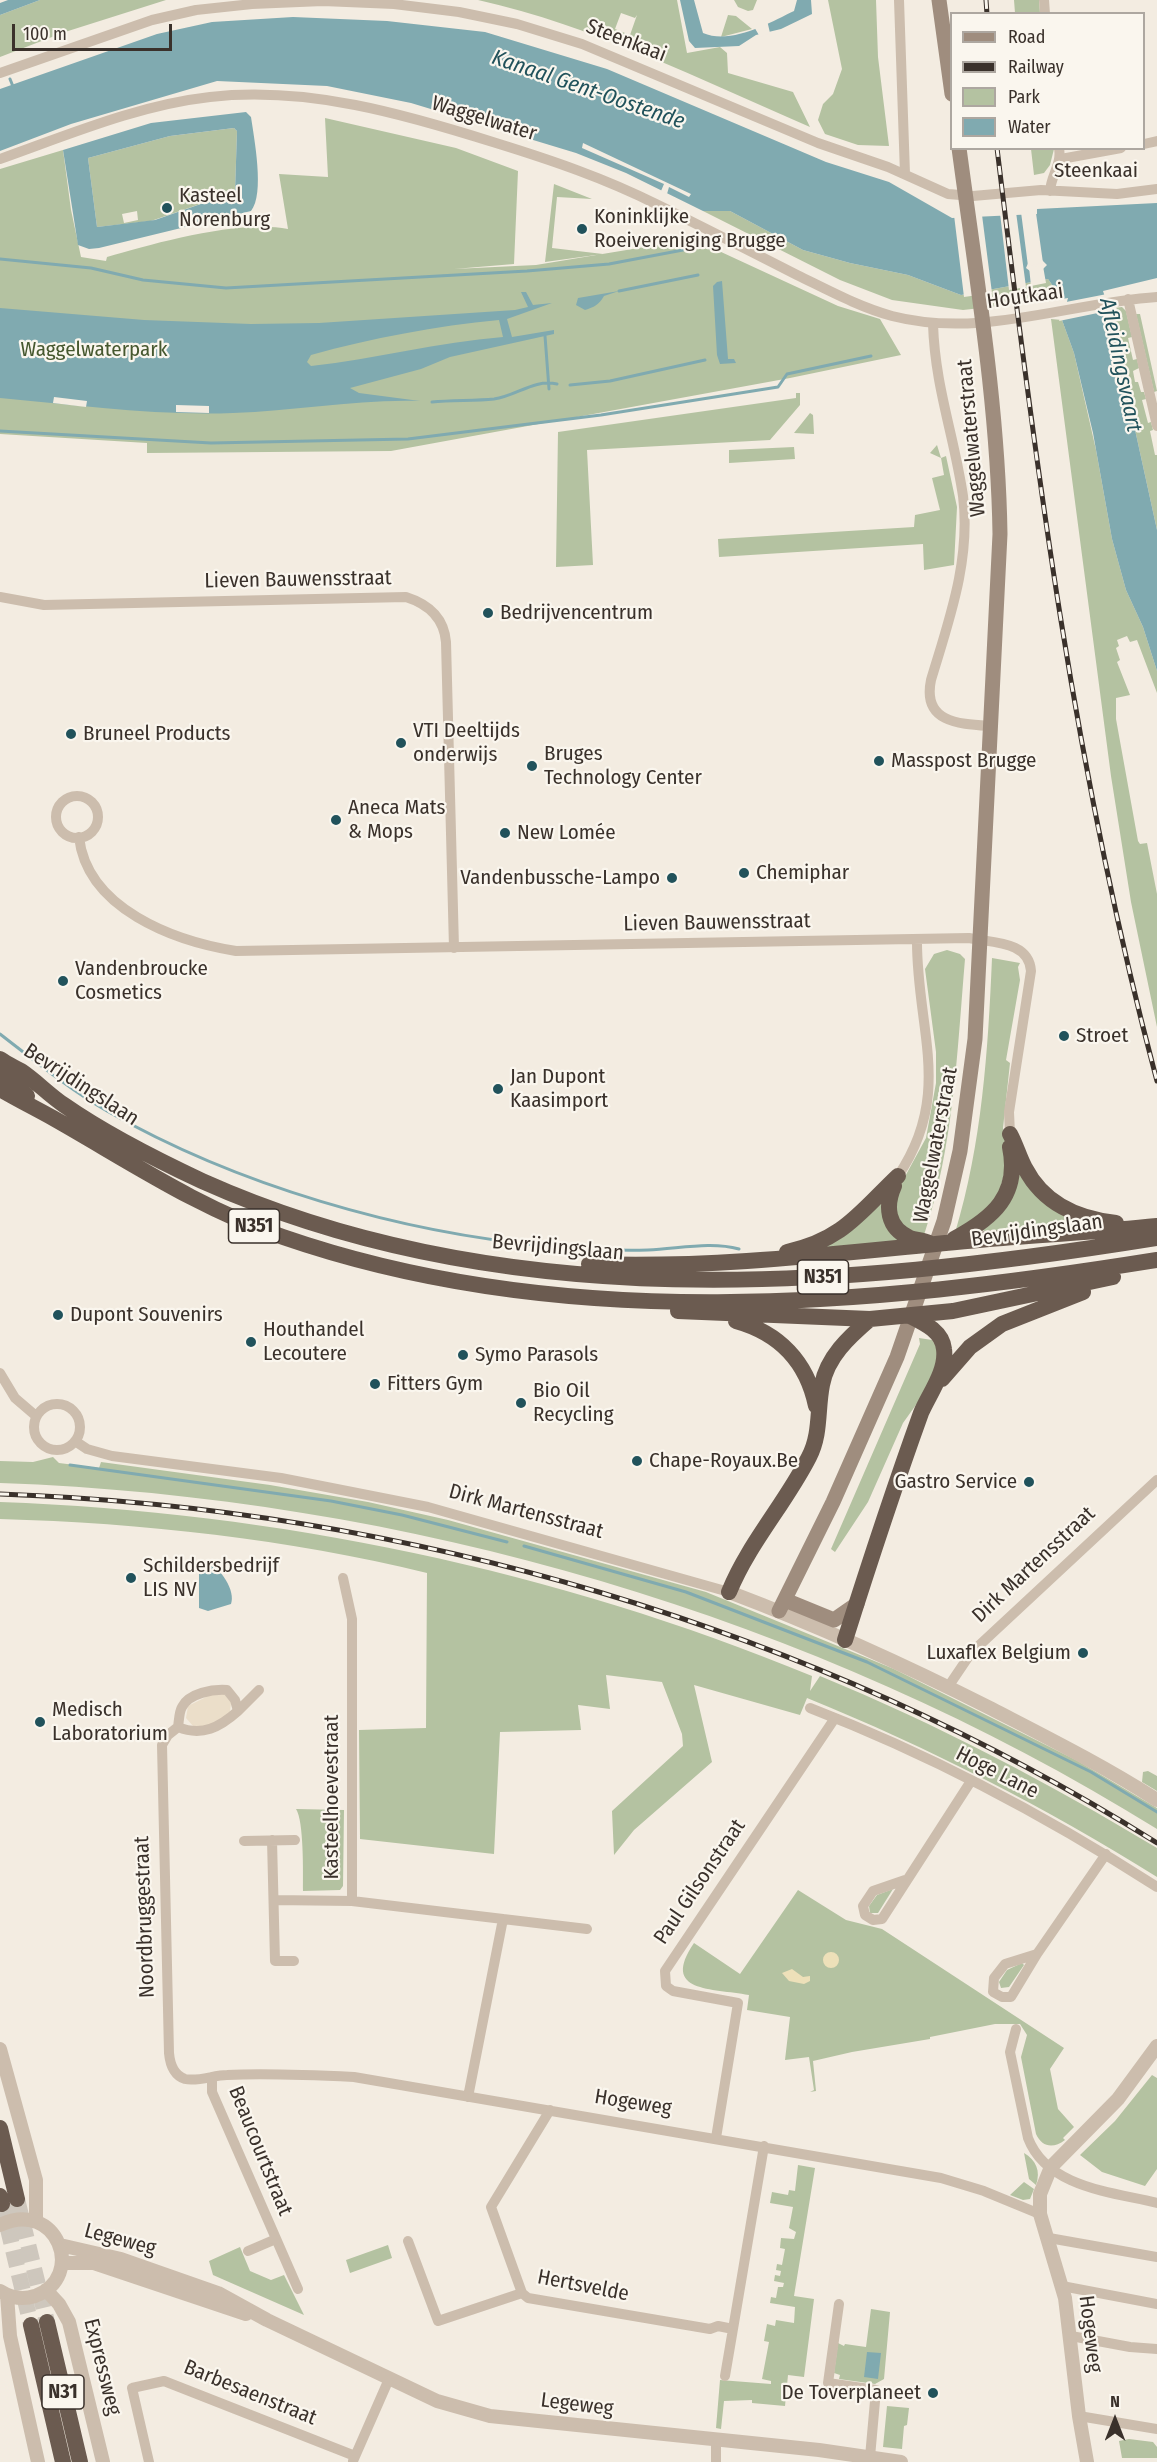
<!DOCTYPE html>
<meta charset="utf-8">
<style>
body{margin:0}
#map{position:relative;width:1157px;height:2462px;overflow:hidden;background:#f3ece1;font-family:"Fira Sans Condensed",sans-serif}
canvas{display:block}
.legend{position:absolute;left:950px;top:12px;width:195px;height:138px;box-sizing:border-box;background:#faf6ee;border:2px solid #ada7a0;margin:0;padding:8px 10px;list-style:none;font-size:18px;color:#3a312b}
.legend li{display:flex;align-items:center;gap:12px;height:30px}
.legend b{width:30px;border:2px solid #ada7a0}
.north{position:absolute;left:1085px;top:2390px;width:60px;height:60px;-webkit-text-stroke:4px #faf6ee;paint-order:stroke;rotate:0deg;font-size:16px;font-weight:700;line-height:24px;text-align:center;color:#3a312b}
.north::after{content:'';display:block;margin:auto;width:21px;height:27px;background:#3a312b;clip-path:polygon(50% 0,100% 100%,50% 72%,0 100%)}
.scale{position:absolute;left:12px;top:24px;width:160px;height:27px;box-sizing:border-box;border:3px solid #3a312b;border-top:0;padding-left:8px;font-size:18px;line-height:21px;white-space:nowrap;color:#3a312b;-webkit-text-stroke:4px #faf6ee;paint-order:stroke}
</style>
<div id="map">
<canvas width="1157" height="2462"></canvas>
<ul class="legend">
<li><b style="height:8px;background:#9f8d7e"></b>Road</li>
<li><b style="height:8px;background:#3a312b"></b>Railway</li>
<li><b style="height:16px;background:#b4c2a1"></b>Park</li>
<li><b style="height:16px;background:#80aab0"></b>Water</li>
</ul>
<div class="north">N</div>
<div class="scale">100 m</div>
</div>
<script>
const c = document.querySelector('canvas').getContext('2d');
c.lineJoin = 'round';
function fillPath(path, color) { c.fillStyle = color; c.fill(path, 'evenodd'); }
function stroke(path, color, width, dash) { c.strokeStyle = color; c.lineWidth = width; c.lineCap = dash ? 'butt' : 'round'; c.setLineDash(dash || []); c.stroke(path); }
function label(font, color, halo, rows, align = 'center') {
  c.font = font + ' "Fira Sans Condensed",sans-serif'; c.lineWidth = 4.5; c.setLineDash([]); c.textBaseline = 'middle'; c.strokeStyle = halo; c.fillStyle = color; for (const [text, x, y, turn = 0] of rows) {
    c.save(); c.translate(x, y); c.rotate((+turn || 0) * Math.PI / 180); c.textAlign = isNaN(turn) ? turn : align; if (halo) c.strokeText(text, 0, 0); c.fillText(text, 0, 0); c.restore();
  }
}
const green = new Path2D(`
 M40,0H166L65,32L0,57V15Z
 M478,0H677L687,53L720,47L727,53L728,73L793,92L810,127C701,80 594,26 478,0ZM621,13L635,18L637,15L630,35L615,29Z
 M734,0H757L753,10L748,11L738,7Z
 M828,0H876L878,57L889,146L858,145L825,134L818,120L823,104L833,94L842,69Z
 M1014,0H1039L1040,13H1015Z
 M728,15L736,16L752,29L721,37Z
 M325,118L456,148L518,171L514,264L454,269L536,265L693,239L838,306L880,319L901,355L790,378L391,451L147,453V443L0,434V169L63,150L71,210L81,257L106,261L107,257C154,243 241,219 288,229L279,174L328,177Z
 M234,128L237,131L235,192L151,221L97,227L88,158L170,136ZM137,211L138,220L124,223L122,214Z
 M1031,149H1054L1050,165L1044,173L1034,175Z
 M554,184L592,199L557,197L552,248L603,254L545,262Z
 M703,211H730L803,250L850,263L908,275L961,295L1048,279L1062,299L963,310L892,300L840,280Z
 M1122,307L1126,311L1132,337L1128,338L1133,360L1137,359L1139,368L1133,371L1135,382H1138L1141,392H1144L1146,399L1142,400L1148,423L1151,422L1153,430L1150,431L1155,455H1157V530L1116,343L1114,308Z
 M1136,314H1140L1157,391L1154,392Z
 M1051,319L1062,320L1074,353L1096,450L1112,539L1126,590L1143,627L1157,671V693L1137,640L1130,642L1127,636L1117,640L1119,646L1116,648L1120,660L1117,662L1130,695L1116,698V719L1138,841L1140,844L1147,843L1157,894V1027L1131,902L1111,776Z
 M796,393H800V405L770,440L587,450L593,565L556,567L558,432L796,398Z
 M810,413L813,415L814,434L794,433Z
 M937,445L941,458L946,456L957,507L954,565L924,570L923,544L719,557L718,539L914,527L915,515L940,510L932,478L944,475L941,458L930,453Z
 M794,447L795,459L729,463V450Z
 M947,950L960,954L965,959C957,1052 954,1146 924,1235L916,1234L897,1222L896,1193L926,1138L936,1083V1052L925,969L934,954Z
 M992,958L1020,963L1018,967L1020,980L1006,1060L1010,1063L1003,1128L1008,1159L997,1201L955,1233C982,1143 988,1052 992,958Z
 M1016,1170L1091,1225L985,1232L983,1230Z
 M882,1203L905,1240L818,1253Z
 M919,1338L932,1340L938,1349L939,1363L918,1402L903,1423L868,1502L835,1552L831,1549L920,1344Z
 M53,1457L59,1463L99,1468L101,1462L270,1485L368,1502L448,1520L706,1592L894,1669L1076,1760L1157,1808V1829C813,1615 404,1497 0,1483V1461L33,1462Z
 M0,1502C277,1512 556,1570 812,1676L810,1691L820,1676C937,1724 1049,1783 1157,1848V1877C1045,1807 930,1748 807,1698L800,1715L694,1685L712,1762L634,1830L614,1855L612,1811L683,1746L682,1734L662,1682L606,1675L610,1709L578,1705L581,1730L500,1732L494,1854L360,1839L359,1730L426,1728L427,1573C288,1539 143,1523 0,1519Z
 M1148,1771L1157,1776V1791L1142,1782L1143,1772Z
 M296,1809L344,1810L343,1886L340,1890L303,1891C303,1873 304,1821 296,1809Z
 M893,1889L878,1913H870L869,1906L877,1895Z
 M798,1890L846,1920L882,1929L1064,2048L1050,2069L1058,2109L1074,2127L1063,2138L1065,2140C1053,2149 1042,2147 1036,2134L1021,2057L1027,2035L1020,2024H995L930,2037V2039L852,2052L813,2061L816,2091L810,2092L814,2090L809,2057L785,2060L790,2017L747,2010L749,1995C712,1988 660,1993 694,1943L740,1974Z
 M1022,1963L1024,1965L1009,1987L1001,1988L999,1982L1007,1970Z
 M1152,2075L1157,2078V2169L1145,2186L1102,2172L1080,2155L1115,2121Z
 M1024,2153C1036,2160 1041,2171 1036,2185L1029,2179Z
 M798,2165L815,2168L794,2296L814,2299L804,2377L788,2375L785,2406L752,2403V2400L724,2401L721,2429L716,2428L720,2380L771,2384V2381L762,2379L769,2342L764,2341L767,2324L775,2326L776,2320L794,2323L795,2307L770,2303L771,2297L776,2298L778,2287H783L784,2283L774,2281L775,2275L780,2276L781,2271L776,2270L777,2264L782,2265L785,2249L780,2248L781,2238L794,2239L796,2232L789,2228L793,2207L770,2203L772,2192L788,2195L789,2190L795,2191Z
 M1024,2182L1034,2189L1030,2199L1023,2200L1010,2195Z
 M388,2245L392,2258L350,2273L346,2260Z
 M240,2247L250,2271L271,2280L284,2275L304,2315L213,2275L209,2261Z
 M871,2309L890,2312L884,2379L875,2384L839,2379L840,2375L834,2373L838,2343L844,2346L845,2344L866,2347Z
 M887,2406L909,2408L907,2425L904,2426L902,2449L883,2447Z
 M1129,2439L1153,2442L1157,2447V2458H1122L1119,2441Z`);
const sand = new Path2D(`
 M823 1960a8 8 0 1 1 16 0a8 8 0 1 1-16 0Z
 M792,1969L803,1977L810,1976V1981L804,1984L789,1981L782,1973Z`);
const plaza = new Path2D(`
 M214,1693L224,1694L231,1702L230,1712L220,1721L203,1727L193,1726L186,1718L188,1706Z`);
const water = new Path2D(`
 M8,0H40L0,15V3Z
 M680,0H694L703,33C731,45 769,23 794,11L797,0H811L812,14L781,29L756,35L739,46L695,48L689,41Z
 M293,17L387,21L485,32L607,69L826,162L889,182L952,218L1037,214V209L1157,203V278L1103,291L1106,300L1114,308L1116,343L1157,530V671L1143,627L1126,590L1112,539L1093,433L1074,353L1062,320L1068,298L1062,299L1048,279L961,295L908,275L850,263L803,250L730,211H703L626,173L576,153L411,103L327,86L217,81L71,124L0,151V89L157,34L212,22ZM1042,260L1047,265L1043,269L1030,271L1026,268L1029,261Z
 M246,112L251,117C254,138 265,194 251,211L99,248L89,249L78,245L63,150L151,123ZM234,128L237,131L235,192L155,220L97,227L88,158L170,136Z
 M722,281L728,359H734L736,363L720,364L717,355L713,286L717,282Z
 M619,291L604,296C599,305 594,307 585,310L576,305L578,298Z
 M521,292H526L533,305L552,303L507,319L512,337L554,330V334L450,357L421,369L350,388L359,393L420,401C357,399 296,411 233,413C156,416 77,405 0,398V308L144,320L251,324L319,323L515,310L528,307ZM499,320L503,337C438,342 376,359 311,366L307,362L311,355C372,338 436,326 499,320Z
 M207,1565C221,1566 236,1592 231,1604L208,1611L199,1608V1569Z
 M867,2352L881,2353L878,2379L864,2377Z`);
const pier = new Path2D(`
 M767,20L770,33L760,37L753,25Z
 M583,143L691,194L689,197L669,187L667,194L661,191L664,184L582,148Z
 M1035,206L1043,263L1028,266L1021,212L1035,211Z
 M1016,212L1026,287L1009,290L1000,213Z
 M954,215H982L992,293L964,297Z
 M1043,266L1046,283L1031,286L1029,267Z
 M1107,294L1117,309L1059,321L1066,302Z
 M54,397L87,401L86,407L53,403Z
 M176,405L209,406V413L176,412Z`);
const stream = new Path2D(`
 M10,79L14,89
 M0,259L91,268L143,280L226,288L527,271L609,264L683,250
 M619,291L698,275
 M545,336L549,389
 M570,385L610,381L705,360
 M432,402C453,400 474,401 494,399C517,396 533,379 557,384
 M0,431L211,443L408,439L601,415L778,387L787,374L871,356
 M0,1034C35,1061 69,1089 107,1111C236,1185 401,1233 548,1246C581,1249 615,1251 648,1250C678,1249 710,1241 739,1249
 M70,1465L331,1501L402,1515L507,1542
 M524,1546L686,1592L867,1662L1091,1772L1157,1812`);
const trunkTunnel = new Path2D(`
 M17,2199L47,2322
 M2,2204L31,2325`);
const minor = new Path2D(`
 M899,0L905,174
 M1044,0L1045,14
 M0,73L152,20L196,10L252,4L323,1L394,4L459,12L517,24L582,44L818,143L888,167L948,194L973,196L1041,190L1117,194L1157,189
 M1144,144L1157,141
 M0,159C68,135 138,105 210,97C308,86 404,114 496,143C551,160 604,178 656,204C703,227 750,251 797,275C828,290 859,307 892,316C981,339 1068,303 1157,297
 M1061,159L1121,148
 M1050,191C1051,175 1062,164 1059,148
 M1128,299L1157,426
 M933,324C935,387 954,435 963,496C971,560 949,620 931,680C922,723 960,724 991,726
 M0,597L44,605L406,597C428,604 444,618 446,642L454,948
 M56 817a21 21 0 1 1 42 0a21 21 0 1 1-42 0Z
 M79,837C87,909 174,941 236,951L969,938C993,943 1029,941 1031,971L1009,1112L1010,1134
 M898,1176C954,1093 916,1028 917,939
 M0,1373L15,1398L36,1416
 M34 1427a23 23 0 1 1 46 0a23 23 0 1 1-46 0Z
 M75,1441L87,1449L112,1456L281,1478L428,1507L729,1592
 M343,1578L352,1619V1901L587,1929
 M948,1687L971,1653L1157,1480
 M810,1708C932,1755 1048,1817 1157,1887
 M238,1711L259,1690
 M178,1727C202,1737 220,1727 238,1711L235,1700L227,1690C213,1689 189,1693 182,1707C179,1712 179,1721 178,1727L168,1735L162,1745L169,2053C170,2064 173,2075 185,2079C198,2082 214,2075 227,2075C270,2073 312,2075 354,2077L941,2178L984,2191L1040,2214
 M272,1840L275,1961H294
 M244,1841L295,1840
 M905,1880L873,1891L863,1906L865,1915L873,1920L882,1919L971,1781
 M274,1900L352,1901
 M1037,1954L1011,1997H1002L993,1992L994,1978L1005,1964L1037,1954L1106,1854
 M1016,2029L1010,2052L1028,2138C1047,2188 1113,2192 1157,2203
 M212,2077V2092L298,2289
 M468,2097L503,1919
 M550,2110L491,2207L522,2293L528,2298L710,2329L718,2326L733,2329L764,2146
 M716,2138L738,2003L673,1991L666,1986L665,1971L835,1718
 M1049,2238L1157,2257
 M408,2241L438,2321L522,2293
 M248,2251L276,2239
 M1062,2286L1157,2304
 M839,2304L828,2383L876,2390L870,2457
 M1071,2336L1130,2347L1157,2349
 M725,2376L733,2329
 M1079,2416L1157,2429
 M353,2461L389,2379
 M149,2462L132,2388L164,2381L355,2456
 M716,2462V2440`);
const tertiary = new Path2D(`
 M729,1592C819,1626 907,1666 992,1709C1048,1738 1104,1766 1157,1800
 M0,2049L36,2180V2220
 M0,2225C57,2198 87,2277 35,2296C23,2300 11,2298 0,2291
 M60,2245L121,2259L218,2293L267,2320L437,2401L490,2416L819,2450L901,2462
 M62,2263H94L246,2314
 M46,2290L59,2304L69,2322L103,2462
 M7,2295L10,2336L38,2462
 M1087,2462L1079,2416L1065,2298L1040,2214V2194L1051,2167L1118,2099L1157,2046`);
const secondary = new Path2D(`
 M939,0L952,94
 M785,1600L834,1620L857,1604
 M779,1611L833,1502L897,1357L944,1221L960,1151L975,1039L1000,534C998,405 976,276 959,148`);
const trunk = new Path2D(`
 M0,1059C7,1064 14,1067 21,1071C36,1081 49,1095 64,1105C107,1135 155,1159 202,1181C503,1316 840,1289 1157,1238
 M0,1074L27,1096
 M0,1089C17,1099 35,1108 53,1118C129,1161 200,1209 283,1237C564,1334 870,1306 1157,1260
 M1010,1134C1016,1145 1019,1157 1025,1168C1043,1203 1078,1219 1116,1223
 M894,1186C885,1206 887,1228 910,1238C916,1240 923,1240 929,1243
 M954,1239C993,1218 1020,1195 1010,1147
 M787,1252C843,1240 860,1212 898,1176
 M589,1264C723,1269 855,1251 989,1239C1045,1234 1101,1232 1157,1226
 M678,1311L870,1319L953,1311L1113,1277
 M736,1321C779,1333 807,1362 816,1406
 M942,1379L970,1347L1002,1324L1083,1292
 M729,1592C749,1543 785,1504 809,1457C821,1434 817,1410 822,1385C827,1357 849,1337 870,1319
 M845,1640C869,1564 894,1488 921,1413C929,1394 947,1371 944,1349C942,1331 924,1323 910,1316
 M0,2128L17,2199
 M0,2196L2,2204
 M47,2322L80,2462
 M31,2325L63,2462`);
const rail = new Path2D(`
 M986,0L987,14
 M997,148C1035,462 1075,775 1157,1081
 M0,1494C405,1508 813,1627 1157,1843`);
const markers = [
 [167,208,6,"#21525b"],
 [582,229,6,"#21525b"],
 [488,613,6,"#21525b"],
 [71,734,6,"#21525b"],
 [401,743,6,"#21525b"],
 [879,761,6,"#21525b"],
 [532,766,6,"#21525b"],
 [336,820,6,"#21525b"],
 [505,833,6,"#21525b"],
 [744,873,6,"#21525b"],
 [672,878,6,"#21525b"],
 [63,981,6,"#21525b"],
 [1064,1036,6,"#21525b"],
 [498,1089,6,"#21525b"],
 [58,1315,6,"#21525b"],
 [251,1342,6,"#21525b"],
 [463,1355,6,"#21525b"],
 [375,1384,6,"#21525b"],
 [521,1403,6,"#21525b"],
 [637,1461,6,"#21525b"],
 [1029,1482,6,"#21525b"],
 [131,1578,6,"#21525b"],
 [1083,1653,6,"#21525b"],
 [40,1722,6,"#21525b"],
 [933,2393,6,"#21525b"]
];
const shields = [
 [254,1226,51],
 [823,1277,51],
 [63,2392,42]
];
const shieldNames = [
 ["N351",254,1226],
 ["N351",823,1277],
 ["N31",63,2392]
];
const streetNames = [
 ["Steenkaai",626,41,21],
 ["Waggelwater",484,119,17],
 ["Steenkaai",1096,171],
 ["Houtkaai",1025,297,-8],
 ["Waggelwaterstraat",972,438,-95],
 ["Lieven Bauwensstraat",298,580,-1],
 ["Lieven Bauwensstraat",717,923,-1],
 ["Bevrijdingslaan",81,1085,33],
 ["Waggelwaterstraat",936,1145,-79],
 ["Bevrijdingslaan",1037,1231,-8],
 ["Bevrijdingslaan",558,1248,5],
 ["Dirk Martensstraat",526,1512,15],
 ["Dirk Martensstraat",1034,1565,-43],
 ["Hoge Lane",997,1773,27],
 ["Kasteelhoevestraat",332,1797,-90],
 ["Paul Gilsonstraat",700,1882,-56],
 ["Noordbruggestraat",145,1917,-92],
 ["Hogeweg",633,2103,9],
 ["Beaucourtstraat",260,2151,68],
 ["Legeweg",120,2240,15],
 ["Hertsvelde",583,2286,11],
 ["Hogeweg",1090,2334,83],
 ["Expressweg",102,2367,76],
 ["Barbesaenstraat",250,2393,22],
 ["Legeweg",577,2405,7]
];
const poiNames = [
 ["Kasteel",179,196],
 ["Norenburg",179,220],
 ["Koninklijke",594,217],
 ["Roeivereniging Brugge",594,241],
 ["Bedrijvencentrum",500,613],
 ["VTI Deeltijds",413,731],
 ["onderwijs",413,755],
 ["Bruneel Products",83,734],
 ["Bruges",544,754],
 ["Technology Center",544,778],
 ["Masspost Brugge",891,761],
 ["Aneca Mats",348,808],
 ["& Mops",348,832],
 ["New Lomée",517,833],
 ["Chemiphar",756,873],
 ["Vandenbussche-Lampo",660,878,"right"],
 ["Vandenbroucke",75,969],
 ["Cosmetics",75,993],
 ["Stroet",1076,1036],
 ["Jan Dupont",510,1077],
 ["Kaasimport",510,1101],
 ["Dupont Souvenirs",70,1315],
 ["Houthandel",263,1330],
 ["Lecoutere",263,1354],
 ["Symo Parasols",475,1355],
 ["Fitters Gym",387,1384],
 ["Bio Oil",533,1391],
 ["Recycling",533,1415],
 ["Chape-Royaux.Be",649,1461],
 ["Gastro Service",1017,1482,"right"],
 ["Schildersbedrijf",143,1566],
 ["LIS NV",143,1590],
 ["Luxaflex Belgium",1071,1653,"right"],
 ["Medisch",52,1710],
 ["Laboratorium",52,1734],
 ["De Toverplaneet",921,2393,"right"]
];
const parkNames = [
 ["Waggelwaterpark",94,350]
];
const waterNames = [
 ["Kanaal Gent-Oostende",588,90,19],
 ["Afleidingsvaart",1120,365,78]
];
fillPath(green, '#b4c2a1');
fillPath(sand, '#ede0b9');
fillPath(plaza, '#ebdec9');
fillPath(water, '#80aab0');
fillPath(pier, '#f3ece1');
stroke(stream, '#80aab0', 3);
stroke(trunkTunnel, '#cec7bd', 16, [16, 8]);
stroke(minor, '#ccbdad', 10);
stroke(tertiary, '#ccbdad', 14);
stroke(secondary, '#9f8d7e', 15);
stroke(trunk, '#6b5b50', 16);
stroke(rail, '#3a312b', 5);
stroke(rail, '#faf6ee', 3, [9]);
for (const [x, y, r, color] of markers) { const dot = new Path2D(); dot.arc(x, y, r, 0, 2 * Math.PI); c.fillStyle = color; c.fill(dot); stroke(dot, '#faf6ee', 2); }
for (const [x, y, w] of shields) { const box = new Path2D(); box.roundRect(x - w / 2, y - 17, w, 34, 4.5); c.fillStyle = '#faf6ee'; c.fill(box); stroke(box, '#3a312b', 1.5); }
label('bold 20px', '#3a312b', null, shieldNames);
label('21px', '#3a312b', '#faf6ee', streetNames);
label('21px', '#3a312b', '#faf6ee', poiNames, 'left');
label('21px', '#46582f', '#faf6ee', parkNames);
label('italic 22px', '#21525b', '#faf6ee', waterNames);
</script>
